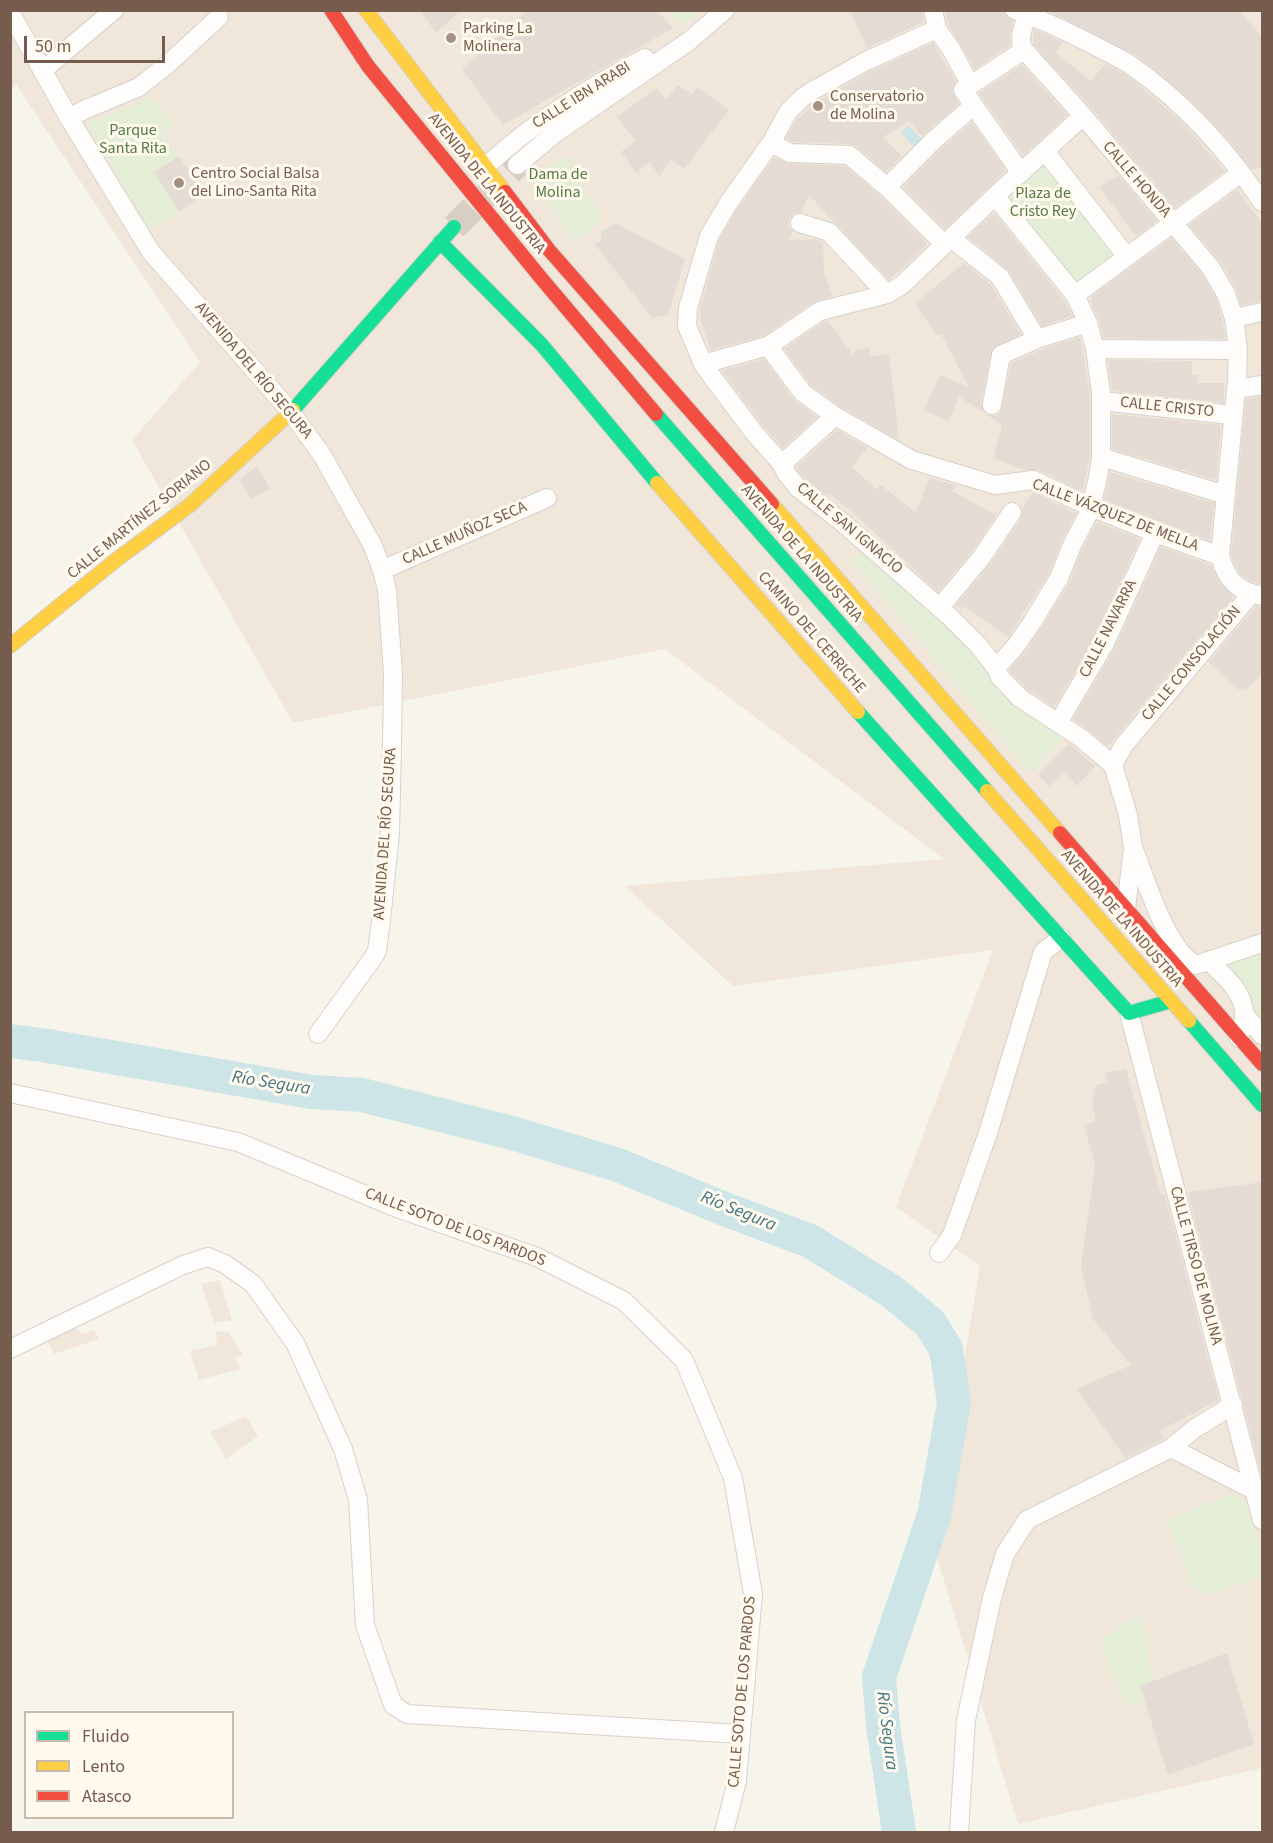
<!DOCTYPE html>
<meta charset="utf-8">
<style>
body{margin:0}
#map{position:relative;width:1273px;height:1843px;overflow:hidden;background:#f7f4ec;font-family:"Source Sans 3",sans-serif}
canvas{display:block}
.frame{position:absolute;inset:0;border:12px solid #765c4c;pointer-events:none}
.legend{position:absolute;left:24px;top:1711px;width:210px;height:108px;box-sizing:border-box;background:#fff9ee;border:2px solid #c8baad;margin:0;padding:8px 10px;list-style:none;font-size:18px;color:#765c4c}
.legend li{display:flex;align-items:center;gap:12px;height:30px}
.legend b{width:30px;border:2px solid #c8baad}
.scale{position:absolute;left:24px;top:36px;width:141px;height:27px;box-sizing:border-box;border:3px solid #765c4c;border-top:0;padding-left:8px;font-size:18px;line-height:21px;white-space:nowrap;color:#765c4c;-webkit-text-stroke:4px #fff9ee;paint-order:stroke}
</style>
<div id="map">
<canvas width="1273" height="1843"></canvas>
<div class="frame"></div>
<ul class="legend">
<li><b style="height:8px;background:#16e098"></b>Fluido</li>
<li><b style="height:8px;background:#ffcf43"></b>Lento</li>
<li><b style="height:8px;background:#f24e42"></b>Atasco</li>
</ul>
<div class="scale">50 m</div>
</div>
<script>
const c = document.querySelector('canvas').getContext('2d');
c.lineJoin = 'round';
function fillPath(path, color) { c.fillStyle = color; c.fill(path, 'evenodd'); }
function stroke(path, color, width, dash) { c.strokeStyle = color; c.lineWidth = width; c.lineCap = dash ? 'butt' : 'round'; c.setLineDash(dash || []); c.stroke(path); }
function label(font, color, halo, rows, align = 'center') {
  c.font = font + ' "Source Sans 3",sans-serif'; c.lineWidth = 6; c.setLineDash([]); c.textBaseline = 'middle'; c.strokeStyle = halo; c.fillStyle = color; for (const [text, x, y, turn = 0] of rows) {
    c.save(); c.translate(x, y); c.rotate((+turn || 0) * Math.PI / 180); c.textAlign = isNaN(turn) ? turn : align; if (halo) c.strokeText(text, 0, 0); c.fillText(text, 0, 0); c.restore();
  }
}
const residential = new Path2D(`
 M11,11H1262V1768L1018,1824L933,1544L980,1266L896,1207L993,950L733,986L625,886L944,859L665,649L293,723L132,440L200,362L16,84L11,89Z
 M220,1280L232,1320L214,1323L201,1284Z
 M69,1321L82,1334L94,1330L99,1339L54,1354L43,1334Z
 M216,1331L229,1332L243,1355L235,1358L241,1369L199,1380L190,1351L217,1345Z
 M246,1416L258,1436L226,1459L210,1432Z`);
const green = new Path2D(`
 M669,11H702L684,26Z
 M148,95L174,124L163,134L179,156V212L150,230L90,129L88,123L138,104Z
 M1045,151L1127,257L1075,295L995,196Z
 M566,156L588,197L600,211L599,224L574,240L529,177Z
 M860,552L948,623L1066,735L1030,773L851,559Z
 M1262,950V1026L1257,1021L1249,990L1227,962Z
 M1234,1493L1246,1502L1262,1555V1576L1208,1595L1193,1587L1168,1520Z
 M1137,1616L1143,1623L1152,1684L1147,1701L1128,1705L1111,1674L1102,1639Z`);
const water = new Path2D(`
 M908,125L924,141L916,150L901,133Z`);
const river = new Path2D(`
 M10,1041L48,1046L312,1092L362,1095L512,1133L618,1165L722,1208L810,1241L891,1291L930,1323L946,1349L954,1403L934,1515L879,1677L883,1726L899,1832`);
const building = new Path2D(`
 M420,10H461L436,33Z
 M528,10H656L673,28L503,125L462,69Z
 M850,10H922L924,22L867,48Z
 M945,10H1004L1007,18L1013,21L1010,36V45L975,69L948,24Z
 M1047,10H1239L1263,39V167L1253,170L1227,138L1194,103L1139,57Z
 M1034,29L1062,42L1056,53L1091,81L1105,64L1126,75L1179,119L1225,171L1175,208L1088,104L1033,44Z
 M933,43L956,82L952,91L959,104L922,136L909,121L883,137L902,156L886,172L856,146L850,144L793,142L786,138L797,119L818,101L871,71Z
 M1022,65L1067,115L1023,156L979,93Z
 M678,85L692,94L698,87L729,110L684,169L671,159L659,177L650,161L636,173L621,152L636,141L617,117L657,88L666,100Z
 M972,122L1006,171L945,229L903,187L942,148Z
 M179,156L204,194L179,212L154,172Z
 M774,158L790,164L845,166L879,195L927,243L916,256L889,280L809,195L801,212L793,214L789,219V226L793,231L789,240L814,239L823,242L824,274L833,296L814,302L763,336L711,350L701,323L700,309L719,240L738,208Z
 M1118,175L1157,221L1136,236L1099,187Z
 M1237,190L1263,224V301L1241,305L1236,289L1221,262L1189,225Z
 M994,213L1065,301L1072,316L1042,326L1009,271L968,237Z
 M615,223L685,259L668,315L652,318L594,243L601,242V232Z
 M1171,238L1202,274L1216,299L1223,321L1225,339L1104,338L1098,318L1091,302L1092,296Z
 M964,263L991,285L1021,334L992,349L981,403L985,413L959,397L949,421L924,410L940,375L969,387L941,334L936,335L915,303Z
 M825,321H828L853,355L857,350L870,348L871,356L889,354L899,440L841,407L811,385L784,349Z
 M1080,337L1090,394V456L1083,491L1038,470H1024L993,458L1002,425L986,414L995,416L1001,412L1011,363L1041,350Z
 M764,359L794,400L817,417L783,448L764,427L722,371Z
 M1108,360L1192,361V375H1197V383H1224V403L1112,391Z
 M1263,396V585L1251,581L1242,575L1236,567L1231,555L1246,399Z
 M1112,414L1221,425L1216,480L1112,449Z
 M837,430L867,448L852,467L877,490L881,485L915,512L930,478L956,485L952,491L996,515L972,551L938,592L857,516L830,494L828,497L806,480L796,467Z
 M257,466L270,489L251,499L240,479Z
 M1110,472L1214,503L1210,541L1104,500Z
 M1033,492L1076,513L1063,539L1049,573L1008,637L964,606L961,610L956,605L990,564L1021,518L1022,508Z
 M1097,522L1140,539L1095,638L1054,707L1027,689L1009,670L1024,654L1042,627L1069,584L1083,548Z
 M1161,547L1211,565L1221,584L1234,597L1108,746L1073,719L1115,648Z
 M1256,606L1263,607V673L1246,690L1242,687L1239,690L1209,662Z
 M1069,744L1095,766L1077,786L1064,773L1049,786L1038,775Z
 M1126,1069L1161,1195H1165L1219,1400L1159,1431L1164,1439L1125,1458L1077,1389L1131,1365L1093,1319L1081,1266L1095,1165L1084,1125L1096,1121L1092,1101L1096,1085L1107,1082L1105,1073Z
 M1263,1182V1472L1261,1473L1188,1192Z
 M1227,1653L1254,1744L1168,1775L1140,1686Z`);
const secondaryTunnel = new Path2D(`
 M454,227L517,165`);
const street = new Path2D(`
 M933,10L937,29L951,49L970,84
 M1015,10C1044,20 1072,34 1099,48C1110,54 1122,59 1132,66C1183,102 1227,150 1262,202
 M10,12L69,118L151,252L291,412L322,455L373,546L382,570L387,590L393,673L392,748L390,833L381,921L377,951L373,958L318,1034
 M1027,15C1024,26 1017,40 1024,50L1079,111L1211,268L1226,294L1234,318L1238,350L1237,380L1220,556C1227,581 1238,591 1262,596
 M937,29L866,61L812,91L802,98L788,112L771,143L729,202L709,236L688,308L687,326L703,364L713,378L755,434L782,464L786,473L798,488L842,522L949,616L979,646L996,668L1000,677L1020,698L1081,738L1113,765
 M42,71L114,10
 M69,118L84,110L139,87L168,64L219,17
 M771,143L790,153L849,155L887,187L944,244
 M1045,151L1127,257
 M517,165L554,134L689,41L725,10
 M485,167C533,123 587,88 645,58
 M1021,173L963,90L1024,50
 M887,187L934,140L973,106
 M995,196L1075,295L1088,323L1095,349L1101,393V457L1098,477L1090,511L1073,543L1059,578L1033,621L1015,647L996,668
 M800,223L829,232L887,294
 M951,238L1000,277L1037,339
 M1075,295L1241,173
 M1234,318L1262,312
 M768,346L803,393L835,416L912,460L995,485L1033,480L1091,507L1155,533L1220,556
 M1095,349L1238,350
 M703,364L768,346L820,311L887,294L902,285L995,196L1083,116
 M1236,389L1262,385
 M1101,401L1232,415
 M992,405L1001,355L1037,339L1088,323
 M1101,457L1226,495
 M782,464L835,416
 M382,570L547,498
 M940,607L981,558L1012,512
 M1058,723L1105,643L1155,533
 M1134,850C1147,882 1166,949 1196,965L1262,943
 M1126,909L1133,848L1128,815L1113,765L1124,745L1251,594
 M1209,961C1223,975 1245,992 1244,1015C1244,1022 1241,1030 1239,1038
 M1129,1013L1262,1520
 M1244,1014L1262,1035
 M10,1093L238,1142L397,1208L537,1257L624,1301L684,1360L733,1478L753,1594L737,1781L724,1832
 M939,1253L952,1235L988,1133L1043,952L1061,938
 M10,1349L183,1265L208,1257L225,1264L253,1284L295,1343L343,1449L358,1500L365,1625L393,1705L407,1714L741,1734
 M1171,1448L1254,1490
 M959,1832L966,1720L992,1598L1005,1554L1027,1520L1171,1448L1194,1429L1233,1405`);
const fast = new Path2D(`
 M440,242L542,345L657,483
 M293,410L454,227
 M656,414L987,791
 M858,712L1129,1013L1171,1001
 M1189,1021L1262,1105`);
const slow = new Path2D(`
 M366,10L505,192
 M657,483L858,712
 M772,504L1060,833
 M10,646L116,560L190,505L293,410
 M987,791L1189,1021`);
const jam = new Path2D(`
 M331,10L368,66L541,278L656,414
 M505,192L549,250L772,504
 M1060,833L1262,1064`);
const markers = [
 [451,38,6,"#a39184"],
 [818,106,6,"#a39184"],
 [179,183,6,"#a39184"]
];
const poiNames = [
 ["Parking La",463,29],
 ["Molinera",463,47],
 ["Conservatorio",830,97],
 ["de Molina",830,115],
 ["Centro Social Balsa",191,174],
 ["del Lino-Santa Rita",191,192]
];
const streetNames = [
 ["CALLE IBN ARABI",582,96,-32],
 ["CALLE HONDA",1136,180,49],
 ["AVENIDA DE LA INDUSTRIA",486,184,51],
 ["AVENIDA DEL RÍO SEGURA",253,371,50],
 ["CALLE CRISTO",1167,408,6],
 ["CALLE VÁZQUEZ DE MELLA",1115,516,21],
 ["CALLE MARTÍNEZ SORIANO",140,520,-39],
 ["CALLE SAN IGNACIO",849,529,40],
 ["CALLE MUÑOZ SECA",465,534,-24],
 ["AVENIDA DE LA INDUSTRIA",801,554,49],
 ["CALLE NAVARRA",1109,629,-63],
 ["CAMINO DEL CERRICHE",811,633,49],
 ["CALLE CONSOLACIÓN",1192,664,-50],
 ["AVENIDA DEL RÍO SEGURA",386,834,-86],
 ["AVENIDA DE LA INDUSTRIA",1121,919,49],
 ["CALLE SOTO DE LOS PARDOS",455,1228,21],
 ["CALLE TIRSO DE MOLINA",1195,1266,75],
 ["CALLE SOTO DE LOS PARDOS",743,1692,-85]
];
const parkNames = [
 ["Parque",133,131],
 ["Santa Rita",133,149],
 ["Dama de",558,175],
 ["Molina",558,193],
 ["Plaza de",1043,194],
 ["Cristo Rey",1043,212]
];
const waterNames = [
 ["Río Segura",271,1084,9],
 ["Río Segura",738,1212,22],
 ["Río Segura",886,1731,83]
];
fillPath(residential, '#f0e7da');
fillPath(green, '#e4eed7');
fillPath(water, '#cee5e8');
stroke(river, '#cee5e8', 34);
fillPath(building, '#e4dcd4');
stroke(secondaryTunnel, '#d7cec4', 26, [26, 13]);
stroke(street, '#d7d1ca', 20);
stroke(fast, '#d7d0c8', 16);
stroke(slow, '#d7d0c8', 16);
stroke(jam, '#d7d0c8', 16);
stroke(street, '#fefdfc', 18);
stroke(fast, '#16e098', 14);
stroke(slow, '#ffcf43', 14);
stroke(jam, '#f24e42', 14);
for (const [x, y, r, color] of markers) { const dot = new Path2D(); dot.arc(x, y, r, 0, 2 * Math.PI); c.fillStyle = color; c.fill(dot); stroke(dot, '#fff9ee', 2); }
label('16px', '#765c4c', '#fff9ee', poiNames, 'left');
label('16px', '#765c4c', '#fff9ee', streetNames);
label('16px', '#547c43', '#fff9ee', parkNames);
label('italic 18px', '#427783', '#fff9ee', waterNames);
</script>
